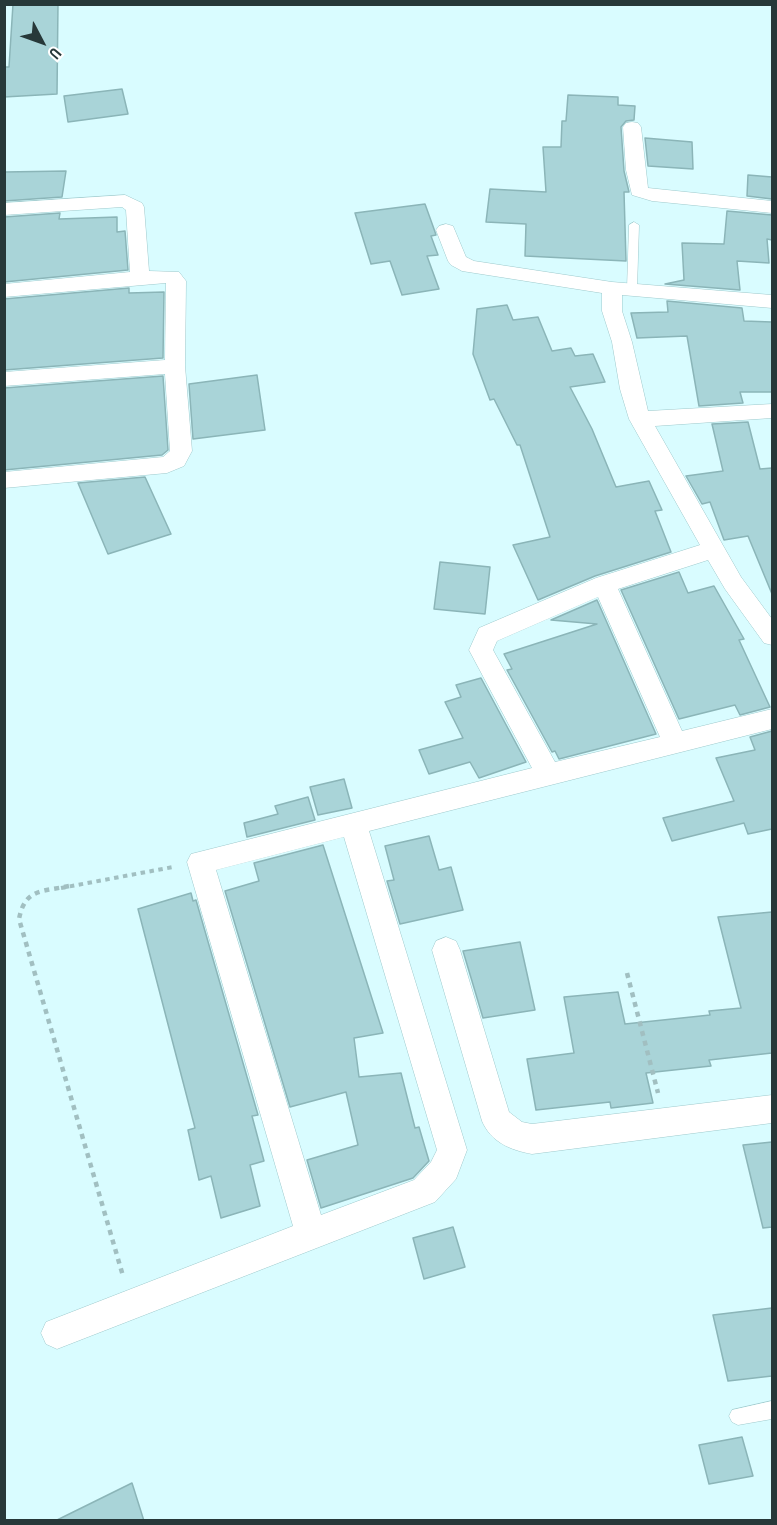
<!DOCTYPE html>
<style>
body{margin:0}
#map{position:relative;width:777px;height:1525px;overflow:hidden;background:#d9fcff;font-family:"PT Sans Narrow",sans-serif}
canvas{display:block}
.frame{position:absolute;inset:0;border:6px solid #273839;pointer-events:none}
.north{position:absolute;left:12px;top:12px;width:60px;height:60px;-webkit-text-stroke:4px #fff;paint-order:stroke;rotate:131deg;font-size:16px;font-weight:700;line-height:24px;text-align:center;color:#273839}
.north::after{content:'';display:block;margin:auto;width:21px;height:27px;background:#273839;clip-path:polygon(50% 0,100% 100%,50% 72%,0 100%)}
</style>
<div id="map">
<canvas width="777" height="1525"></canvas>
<div class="frame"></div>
<div class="north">U</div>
</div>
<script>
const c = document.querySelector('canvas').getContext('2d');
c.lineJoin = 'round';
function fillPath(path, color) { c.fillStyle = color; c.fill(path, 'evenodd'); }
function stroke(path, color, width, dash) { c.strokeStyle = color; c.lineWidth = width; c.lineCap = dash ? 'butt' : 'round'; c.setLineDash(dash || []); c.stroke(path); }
const building = new Path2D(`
 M13,4H58L57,94L4,97V67H9Z
 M122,89L128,114L68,122L64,96Z
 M568,95L618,97V105L635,106L634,120L626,121L621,127L624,171L629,192H624L626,261L525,256L526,224L486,222L490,189L546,192L543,147H561L562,121H566Z
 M645,138L692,142L693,169L648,166Z
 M66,171L62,197L4,201V172Z
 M748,175L772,177V199L747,196Z
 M425,204L434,229L436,235L431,236L438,255L427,256L439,289L402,295L390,261L371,264L355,213Z
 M727,211L772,215V240L767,239L769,263L737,261L740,290L665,284L684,280L682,243L724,244Z
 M60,213L59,219L117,217V232L125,231L128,270L4,282V217Z
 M129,288V293L164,292L163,358L4,370V299Z
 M667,301L742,308L744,321L772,322V392H740L743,403L699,406L687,336L637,338L631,313L668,312Z
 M507,305L513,320L538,317L552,351L571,348L575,356L593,354L605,382L570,387L592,429L616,487L649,481L662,510L655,511L671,552L595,576L538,600L513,545L550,537L520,445H517L494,399L490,400L473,354L477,309Z
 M257,375L265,430L193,439L189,384Z
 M163,376L168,450L162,455L4,470V388Z
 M748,422L760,469L772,468V594L748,536L724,540L710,502L702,504L686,476L723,471L712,424Z
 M145,477L171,534L108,554L78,483Z
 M440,562L490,567L485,614L434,609Z
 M679,572L688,593L714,586L744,639L739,640L770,707L740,715L735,705L679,719L621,590Z
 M597,600L656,734L559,759L555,751L552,752L507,670L512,669L504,654L597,624L551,620Z
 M481,678L526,762L479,778L470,762L429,774L419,750L463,738L445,702L461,697L456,685Z
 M772,731V829L748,834L744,823L672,841L663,818L734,801L716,758L755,750L750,737Z
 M344,779L352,808L318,815L310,787Z
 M308,797L315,820L247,837L244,823L278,814L275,806Z
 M429,836L439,870L451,867L463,910L400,924L387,881L394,880L385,846Z
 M323,845L383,1033L354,1038L359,1077L401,1073L415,1128L419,1127L429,1161L413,1178L321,1208L307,1160L358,1145L346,1092L290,1107L225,891L259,881L254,863Z
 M191,893L193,901L196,900L258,1115L252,1116L264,1161L250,1165L260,1206L221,1218L211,1176L199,1180L188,1130L195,1128L138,909Z
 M772,912V1053L709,1060L711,1066L646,1073L653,1103L611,1108L610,1102L536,1110L527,1059L574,1053L564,997L618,992L625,1024L710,1015L709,1011L741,1008L718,917Z
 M520,942L535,1010L483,1018L463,951Z
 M772,1142V1227L763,1228L743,1145Z
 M453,1227L465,1267L424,1279L413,1238Z
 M772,1308V1376L728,1381L713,1315Z
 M742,1437L753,1476L709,1484L699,1445Z
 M132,1483L144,1521H55Z`);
const pathFar1 = new Path2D(`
 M61,888L173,867`);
const path = new Path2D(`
 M69,886C42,892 25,888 19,919L123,1276
 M627,973L658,1093`);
const service = new Path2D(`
 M634,222L639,225L637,289L632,292L627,289L629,225Z
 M772,1401V1419L738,1425L732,1422L729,1416L732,1410Z`);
const minor = new Path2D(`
 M632,122L638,123L641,127L648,188L772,201V213L652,201L632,195L626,170L623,127L626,123Z
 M125,195L142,203L144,207L149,271L179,272L186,281L185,366L192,451L184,466L167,473L4,488V472L163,457L170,451L165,374L4,386V372L165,360L166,283L4,297V284L130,272L126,210L122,207L4,215V203Z
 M446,224L453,226L466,257L474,261L612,282L772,295V308L622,295V311L632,342L648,411L772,404V418L655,426L741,577L772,619V645L764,643L725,589L708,560L618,589L682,731L772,709V729L369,831L467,1150L456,1179L435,1202L57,1349L46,1344L41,1333L46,1322L293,1226L187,862L191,854L532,768L469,650L479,628L596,578L700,545L629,419L620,389L612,342L602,311V293L462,271L451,265L448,261L436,230L439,226ZM598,597L660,737L555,762L493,650L497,641ZM344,837L437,1150L431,1162L414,1180L321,1215L216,870Z
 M446,937L456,941L460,950L509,1112L522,1122L532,1124L772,1095V1123L532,1154C510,1150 491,1142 482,1121L432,950L436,941Z`);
fillPath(building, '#a9d4d8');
stroke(building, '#8bb5b8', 1.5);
stroke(service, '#9ec9cc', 1);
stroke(minor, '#9ec9cc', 1);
stroke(pathFar1, '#a1bfc1', 4, [4.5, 4.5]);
stroke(path, '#a1bfc1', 4.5, [5, 5]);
fillPath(service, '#fff');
fillPath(minor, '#fff');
</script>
